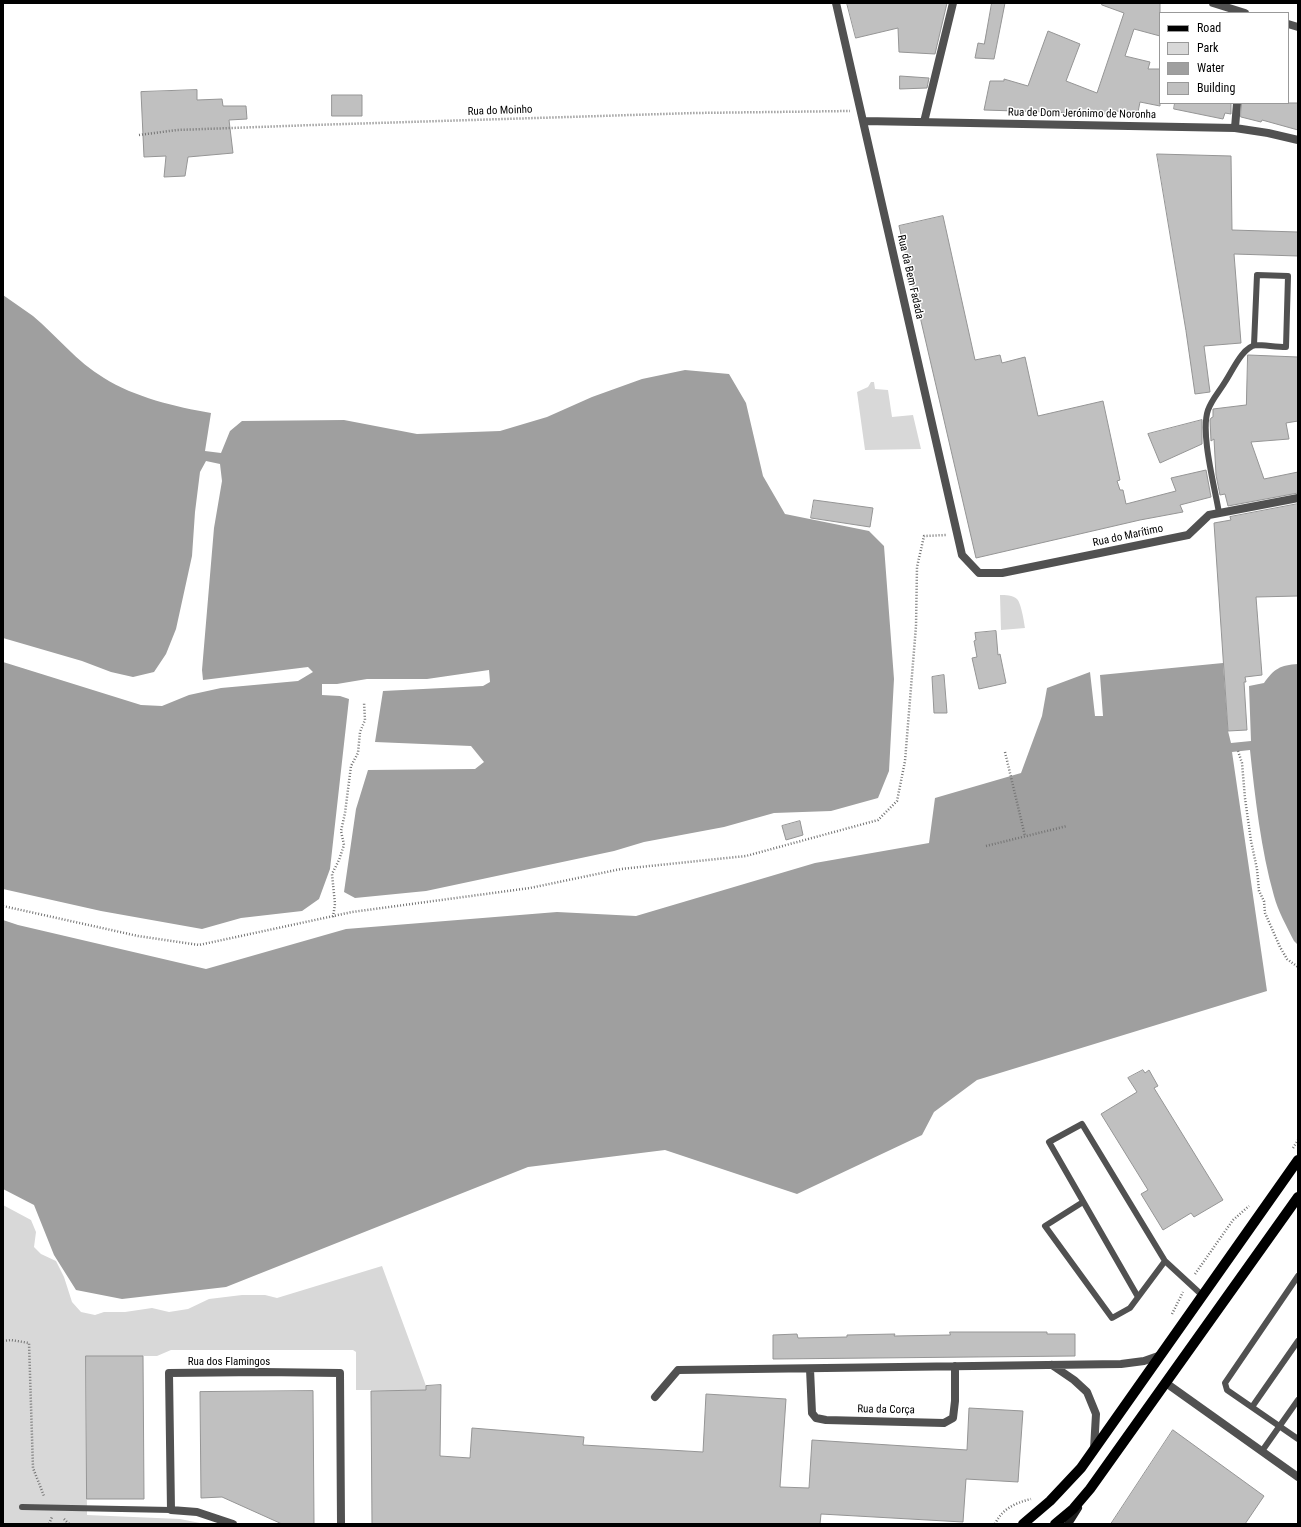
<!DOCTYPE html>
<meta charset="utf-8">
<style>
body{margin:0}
#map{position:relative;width:1301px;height:1527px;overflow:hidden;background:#fff;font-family:"Roboto Condensed",sans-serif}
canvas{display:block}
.frame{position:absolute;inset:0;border:4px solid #000;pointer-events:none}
.legend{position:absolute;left:1159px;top:12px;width:130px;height:92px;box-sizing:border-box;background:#fff;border:1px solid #999;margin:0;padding:5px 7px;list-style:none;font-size:12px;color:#000}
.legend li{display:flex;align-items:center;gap:8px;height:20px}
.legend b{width:20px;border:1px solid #999}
</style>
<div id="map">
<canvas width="1301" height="1527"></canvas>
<div class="frame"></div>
<ul class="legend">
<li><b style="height:5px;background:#000"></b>Road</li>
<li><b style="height:11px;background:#d8d8d8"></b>Park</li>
<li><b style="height:11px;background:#9f9f9f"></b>Water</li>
<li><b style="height:11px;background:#c0c0c0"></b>Building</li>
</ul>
</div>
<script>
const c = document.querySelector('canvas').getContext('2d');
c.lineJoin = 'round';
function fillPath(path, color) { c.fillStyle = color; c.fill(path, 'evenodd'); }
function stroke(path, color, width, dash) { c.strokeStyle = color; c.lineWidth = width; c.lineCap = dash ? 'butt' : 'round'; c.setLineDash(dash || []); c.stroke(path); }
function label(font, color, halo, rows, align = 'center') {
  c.font = font + ' "Roboto Condensed",sans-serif'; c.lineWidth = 3; c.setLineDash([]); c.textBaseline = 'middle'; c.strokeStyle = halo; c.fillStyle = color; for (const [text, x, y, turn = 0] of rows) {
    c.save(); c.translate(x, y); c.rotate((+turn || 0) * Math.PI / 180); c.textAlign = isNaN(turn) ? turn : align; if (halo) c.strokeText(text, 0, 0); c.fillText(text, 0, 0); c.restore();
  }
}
const green = new Path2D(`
 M871,382H874L875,389L888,390L892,417L913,415L921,449L865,450L857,392L868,387Z
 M1000,595C1005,595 1013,595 1017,599C1021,603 1024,621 1025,628L1001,630Z
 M3,1205L31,1220L36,1232L34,1247L41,1254L56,1261L64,1277L72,1302L81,1312L95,1315L104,1312H125L152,1308L169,1312L188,1309L209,1299L242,1295H265L277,1298L382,1266L426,1386V1390H356V1352L353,1350H171L157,1356H86L87,1515L180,1519L205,1524H3Z`);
const water = new Path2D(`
 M3,295C13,302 23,309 33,316C57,336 77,362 104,378C134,397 176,407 211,413L205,451L221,453L230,431L242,421L344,420L417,434L500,431L547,417L592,397L642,379L685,370L729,374L746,403L763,476L785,514L869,531L884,546L894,679L889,771L878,798L831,811L774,813L724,827L644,842L614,851L426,891L355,898L344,892L356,809L368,770L475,769L484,762L471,746L375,742L383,691L483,686L490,682L489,670L427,679H367L337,684H322V695L340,696L349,699L330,869L319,899L302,911L241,918L202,929L101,911L3,889V662L141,705L162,706L189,695L221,688L298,681L313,672L308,667L203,680L202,670L214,528L222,481L220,464L206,461L200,472L195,512L192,556L176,629L166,654L154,672L133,677L111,672L82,661L3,638Z
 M1223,663L1228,731L1231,743L1251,741L1249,686L1264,683C1274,669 1280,665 1298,664V945L1294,941C1287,927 1278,911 1274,896C1261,850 1255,797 1250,750L1232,752L1267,991L977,1080L934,1112L922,1135L797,1194L665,1150L528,1167L226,1287L122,1299L76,1290L54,1255L34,1205L3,1189V920L18,925L206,969L346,929L557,912L636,916L815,863L929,843L935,798L1021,773L1042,716L1047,688L1090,672L1095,716H1103L1100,675Z`);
const building = new Path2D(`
 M847,3H947L935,54L899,52L898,28L856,38Z
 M992,3H1005L994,59L975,58L978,43L984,44Z
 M1102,3H1160V36L1134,29L1125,56L1150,62L1148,69H1160V106L1140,102L1138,112L1110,111V114L984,110L990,81H1004V79L1028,86L1048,31L1080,44L1066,81L1097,93L1124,13L1102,5Z
 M900,76L929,78L927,88L900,89Z
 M197,90V100L222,99L223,106H246L247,119L229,120L233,153L188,157L185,176L164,177L166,156L144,157L141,92Z
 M332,95H362V116H332Z
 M1175,103H1231V114L1225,113L1223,119L1174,109Z
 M1242,103H1298V130L1262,120L1261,122L1241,117Z
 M1157,154L1231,156L1232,230L1298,232V256L1234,254L1241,343L1204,346L1210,392L1195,394L1186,331Z
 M943,216L975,360L1000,355L1002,363L1025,357L1038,416L1103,401L1120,480L1117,481L1120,490H1123L1126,504L1176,491L1171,478L1206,470L1211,497L1180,505L1183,512L1140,520L976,558L899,226Z
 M1248,355L1298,357V421L1286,423L1289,439L1251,442L1264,479L1298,472V493L1228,506L1225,494L1220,495L1216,475L1214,439L1211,441L1210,420L1211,418L1213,417V409L1246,405Z
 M1202,420V444L1160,463L1148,434Z
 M814,500L873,508L870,527L811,518Z
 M1298,504V596L1256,597L1262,675L1245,677L1246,682H1244L1247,730L1228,731L1214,523L1231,520L1230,517Z
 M996,631L998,655L1000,654L1006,683L979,689L972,658L977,657L974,641L976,640L975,633Z
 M944,675L947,713H934L932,677Z
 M800,821L803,835L786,840L782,826Z
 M1143,1070L1145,1073L1149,1070L1158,1086L1154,1088L1223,1200L1194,1217L1191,1213L1163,1230L1141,1194L1148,1190L1101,1114L1137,1092L1128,1078Z
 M950,1332H1047V1334H1075V1356L773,1359V1335L797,1334L798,1338L847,1337V1335L895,1334L894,1336L950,1335Z
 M86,1356H143L144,1499H87Z
 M441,1385L440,1456L470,1458L472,1428L584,1437L583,1445L703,1452L706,1394L786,1399L780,1487L809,1488L812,1440L967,1450L969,1408L1023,1411L1018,1482L966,1479L963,1522L821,1514L820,1524H372L371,1391L426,1390V1386Z
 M313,1391L314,1524H282L222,1497L201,1498L200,1392Z
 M1173,1430L1264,1496L1245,1524H1111Z`);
const path = new Path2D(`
 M139,135L177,130L313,125L695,113L850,111
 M1238,751L1242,763L1245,798L1251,841L1257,869L1259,891L1264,901L1265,913L1280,947L1287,959L1298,967
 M1005,752L1025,836
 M986,846L1067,826
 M3,906L138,936L199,945L352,912L530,888L621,869L746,856L878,820L897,801L905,761L916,626L917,567L924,536L947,535
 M333,917L335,904L332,874L339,860L344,845L341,831L345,813L351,766L358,753L360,732L365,720L364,702
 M1293,1148L1298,1140
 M1195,1274L1233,1220L1249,1206
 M1172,1314L1183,1292
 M3,1341L11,1340L29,1343L33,1468L44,1496
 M64,1519L69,1524
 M49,1524L52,1517
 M995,1524C1002,1509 1015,1503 1031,1499`);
const lane = new Path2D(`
 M1219,513C1215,488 1200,433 1208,410C1212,399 1219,392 1225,382C1232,372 1242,347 1256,345C1265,345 1276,347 1286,347L1288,276L1257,275L1254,345
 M1083,1202L1045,1226L1112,1318L1130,1308L1165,1261
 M1298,1276L1225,1383L1227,1390L1298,1439
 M1138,1297L1049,1142L1082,1124L1165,1261L1203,1296
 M1252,1407L1298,1341
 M1262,1451L1298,1400
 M22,1507L171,1510`);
const street = new Path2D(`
 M836,3L962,555L979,573H1002L1188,535L1209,515L1298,498
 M1213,3L1245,13
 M1288,24L1298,27
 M864,121L1235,128L1268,133L1298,140
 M924,122L953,3
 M1235,128L1237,103
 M1052,1365L1074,1380L1087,1392L1096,1414L1094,1449
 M810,1369L812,1413L816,1418L826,1420L944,1423L953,1418L955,1401V1366
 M1166,1383L1298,1477
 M655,1397L678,1370L1121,1364L1144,1361L1161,1355
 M233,1524L197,1512L171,1510L169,1373L262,1372L340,1373L341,1524`);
const secondary = new Path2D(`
 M1068,1524L1078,1508`);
const primary = new Path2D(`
 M1023,1524L1050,1501L1081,1468L1298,1160
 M1055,1524L1073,1509L1090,1489L1298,1197`);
const streetNames = [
 ["Rua do Moinho",500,111,-2],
 ["Rua de Dom Jerónimo de Noronha",1082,114,1],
 ["Rua da Bem Fadada",910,277,77],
 ["Rua do Marítimo",1128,536,-12],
 ["Rua dos Flamingos",229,1362],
 ["Rua da Corça",886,1410,1]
];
fillPath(green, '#d8d8d8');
fillPath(water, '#9f9f9f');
fillPath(building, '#c0c0c0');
stroke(building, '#959595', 1);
stroke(path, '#737373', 2.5, [1, 2]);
stroke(lane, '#515151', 6);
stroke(street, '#515151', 8);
stroke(secondary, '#1e1e1e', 8);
stroke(primary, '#000', 10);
label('11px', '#000', '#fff', streetNames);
</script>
